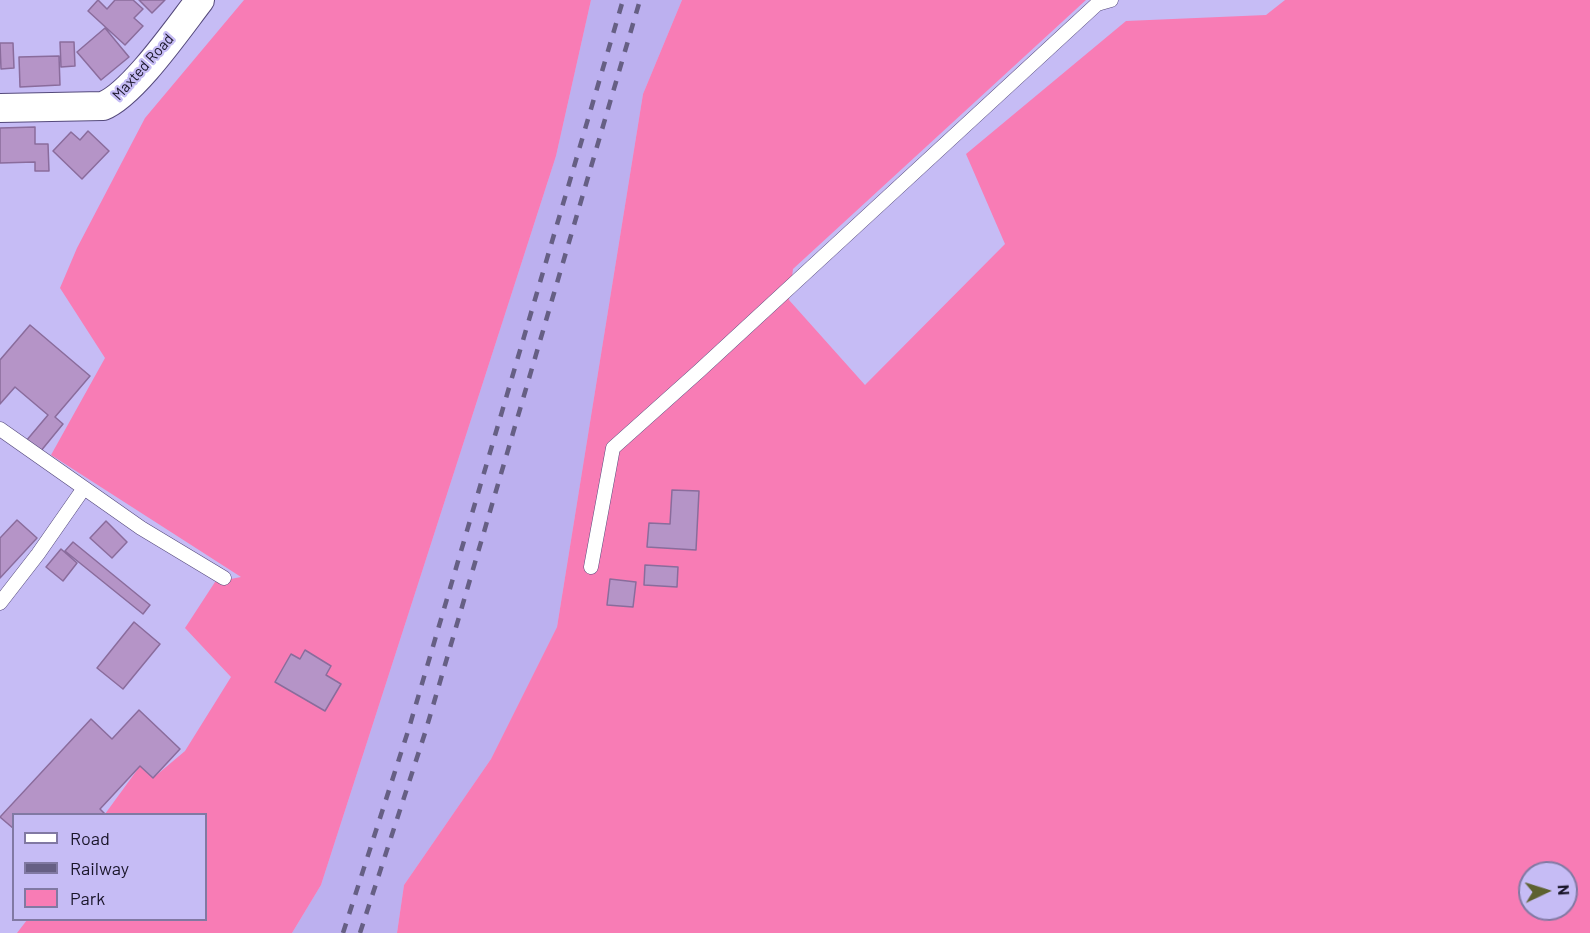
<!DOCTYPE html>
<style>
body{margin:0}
#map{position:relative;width:1590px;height:933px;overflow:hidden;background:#c6bcf5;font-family:Barlow,sans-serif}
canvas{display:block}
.legend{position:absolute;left:12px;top:813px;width:195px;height:108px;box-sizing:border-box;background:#c6bcf5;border:2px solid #8179a3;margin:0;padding:8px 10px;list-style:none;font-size:18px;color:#191529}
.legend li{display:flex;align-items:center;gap:12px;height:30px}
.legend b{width:30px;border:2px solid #8179a3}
.north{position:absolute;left:1518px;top:861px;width:60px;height:60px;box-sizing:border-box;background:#c6bcf5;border:2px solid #8179a3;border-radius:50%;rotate:86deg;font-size:16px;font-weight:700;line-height:24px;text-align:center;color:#191529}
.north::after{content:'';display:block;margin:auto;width:21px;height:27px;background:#5d612f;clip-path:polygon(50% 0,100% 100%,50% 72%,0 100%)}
</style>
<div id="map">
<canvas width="1590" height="933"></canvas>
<ul class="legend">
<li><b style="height:8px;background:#fff"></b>Road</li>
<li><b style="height:8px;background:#665f84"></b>Railway</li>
<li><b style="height:16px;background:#f87cb5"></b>Park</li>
</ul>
<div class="north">N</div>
</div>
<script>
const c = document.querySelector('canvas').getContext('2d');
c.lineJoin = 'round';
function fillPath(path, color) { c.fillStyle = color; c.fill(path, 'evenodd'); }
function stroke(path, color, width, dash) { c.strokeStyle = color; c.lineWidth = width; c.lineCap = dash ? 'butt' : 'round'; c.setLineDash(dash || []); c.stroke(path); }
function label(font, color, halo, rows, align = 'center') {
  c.font = font + ' Barlow,sans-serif'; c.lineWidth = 4.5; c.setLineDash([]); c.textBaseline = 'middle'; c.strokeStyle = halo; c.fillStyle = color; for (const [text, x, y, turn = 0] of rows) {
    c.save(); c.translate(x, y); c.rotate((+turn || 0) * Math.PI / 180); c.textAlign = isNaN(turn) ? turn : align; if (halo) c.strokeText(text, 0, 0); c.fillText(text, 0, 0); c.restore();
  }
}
const built = new Path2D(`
 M591,0H682L643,94L557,627L491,759L404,885L397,933H292L321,885L556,156Z`);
const green = new Path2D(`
 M244,0H591L556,156L321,885L292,933H17L27,920H206V814H105L140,766L153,778L185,751L231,677L185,628L215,582L241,577L51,455L105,358L60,288L77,248L145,118ZM305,650L331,666L326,675L340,684L325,711L275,682L300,659Z
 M682,0H1086L793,269L789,300L865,385L1005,244L966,154L1126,21L1266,15L1285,0H1590V933H397L404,885L491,759L557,627L643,94ZM672,490L699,491L696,550L648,547L649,523L670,524ZM645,565L676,587L644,585ZM610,579L636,582L633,607L607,605ZM1530,873H1566V909H1530Z`);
const building = new Path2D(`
 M98,0L107,9L115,0H133L143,9L134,18L143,26L125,45L88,11Z
 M139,0H165L152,13Z
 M105,28L129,57L101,80L77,52Z
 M60,42H74L75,66L61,67Z
 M0,43H13L14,68L1,69Z
 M59,56L60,85L20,87L19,57Z
 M35,127V144H48L49,171H35V162L0,163V128Z
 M88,131L109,151L82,179L53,151L71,132L80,140Z
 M30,325L90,376L55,417L63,424L40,452L26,441L48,415L15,387L0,404V360Z
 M672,490L699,491L696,550L647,547L649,523L670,524Z
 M17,520L37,538L0,578V538Z
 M106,521L127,542L112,558L90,538Z
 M73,542L150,605L143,614L65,551Z
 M61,549L77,563L63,581L46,567Z
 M645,565L678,567L677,587L644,585Z
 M610,579L636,582L633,607L607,605Z
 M134,622L160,644L123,689L97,668Z
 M305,650L331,666L326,675L341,684L325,711L275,682L291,654L300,659Z
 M139,710L180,749L153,778L140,766L100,809L105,814H14V829L0,817L91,719L112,739Z`);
const lane = new Path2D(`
 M0,429L141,528L224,578
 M591,567L613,448L698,372L1097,4L1111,0
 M0,603L38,554L84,488`);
const street = new Path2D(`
 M0,108L103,106C133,94 179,27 200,0`);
const rail = new Path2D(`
 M343,933L409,728L623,0
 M360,933L425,733L640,0`);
const streetNames = [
 ["Maxted Road",143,67,-48]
];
fillPath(built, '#bcb0ef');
fillPath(green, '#f87cb5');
fillPath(building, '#b594c7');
stroke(building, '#8a6c9c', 1.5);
stroke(lane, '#54497b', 15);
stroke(street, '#54497b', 30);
stroke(lane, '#fff', 14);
stroke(street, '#fff', 28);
stroke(rail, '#665f84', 4.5, [10, 10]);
label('15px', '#191529', '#c6bcf5', streetNames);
</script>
